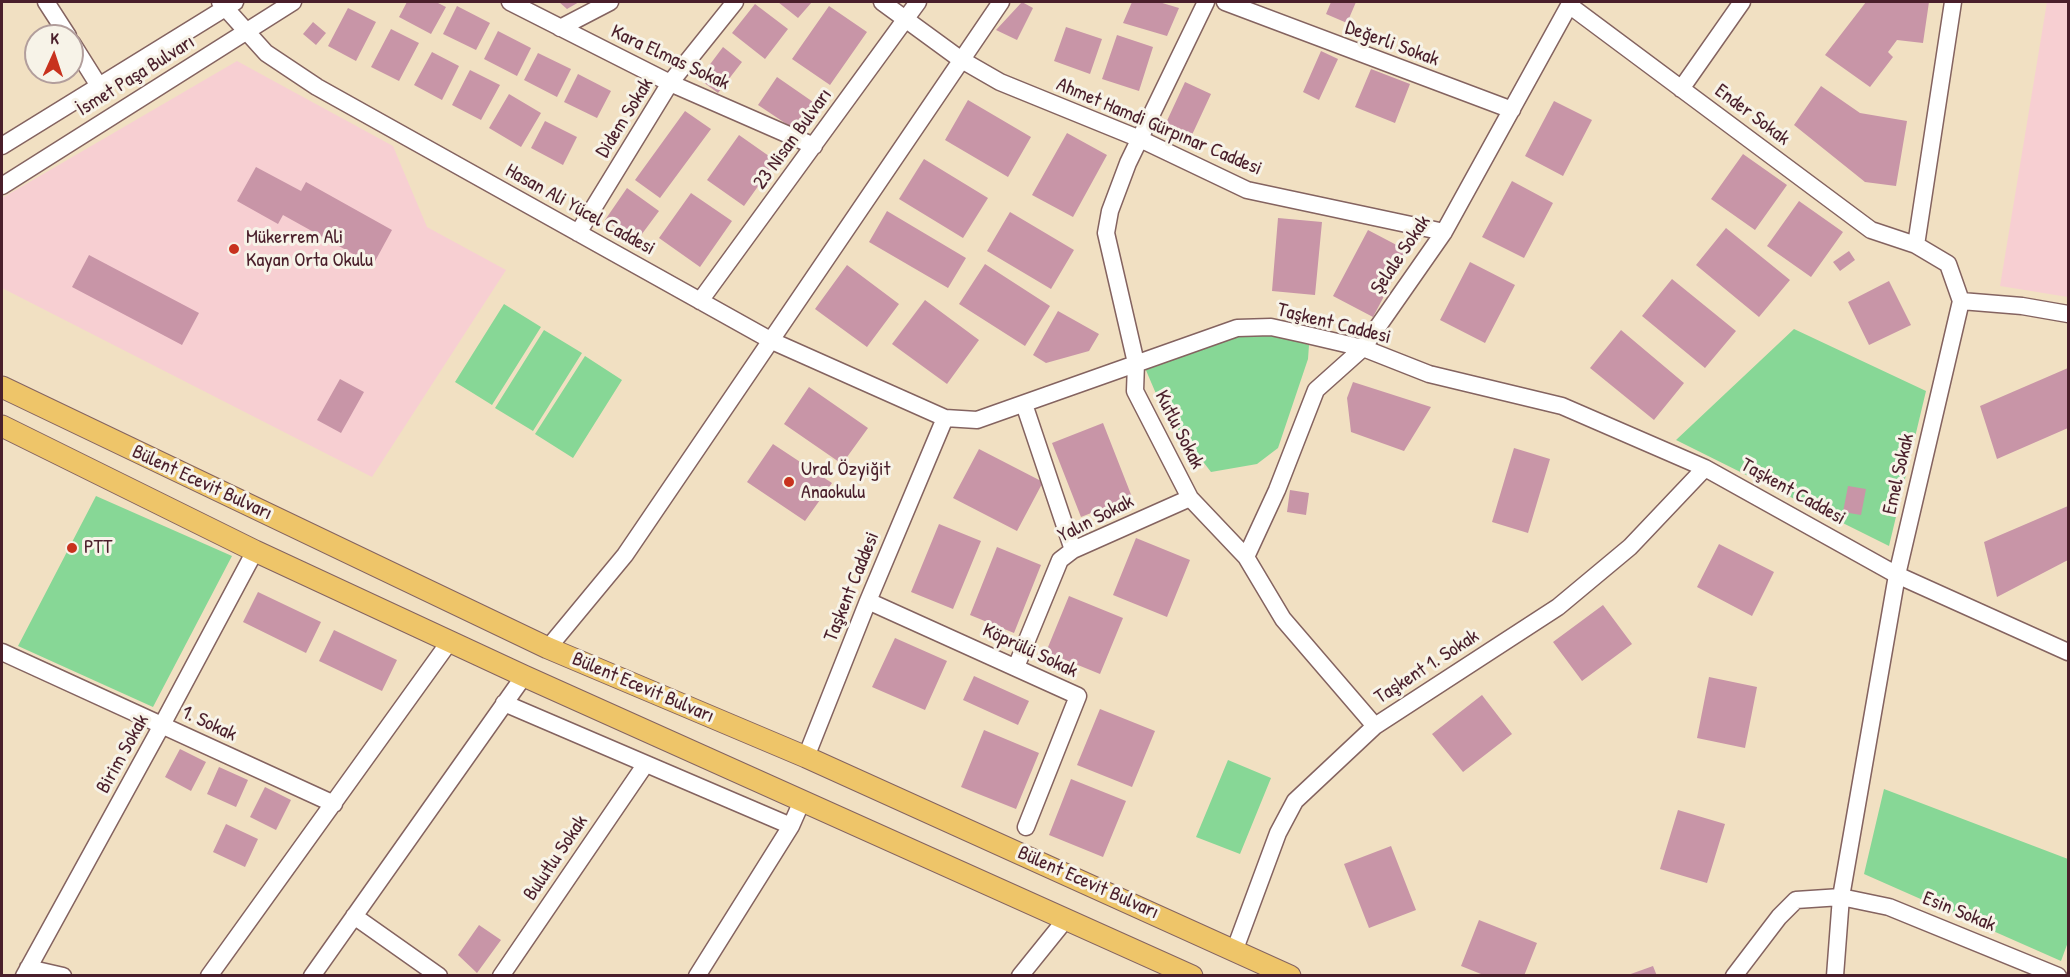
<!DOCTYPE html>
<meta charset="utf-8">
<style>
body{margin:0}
#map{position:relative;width:2070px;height:977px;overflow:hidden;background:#f1e0c2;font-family:"Patrick Hand",sans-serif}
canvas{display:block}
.frame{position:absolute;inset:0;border:3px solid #4a1f2b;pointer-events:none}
.north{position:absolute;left:24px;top:24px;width:60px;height:60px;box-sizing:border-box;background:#f7f3e8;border:2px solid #b29e9c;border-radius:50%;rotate:3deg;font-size:16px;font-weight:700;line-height:24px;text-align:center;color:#4a1f2b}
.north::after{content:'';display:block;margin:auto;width:21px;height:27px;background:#c8321e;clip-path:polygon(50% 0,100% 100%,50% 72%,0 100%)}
</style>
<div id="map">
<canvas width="2070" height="977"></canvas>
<div class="frame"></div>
<div class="north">K</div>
</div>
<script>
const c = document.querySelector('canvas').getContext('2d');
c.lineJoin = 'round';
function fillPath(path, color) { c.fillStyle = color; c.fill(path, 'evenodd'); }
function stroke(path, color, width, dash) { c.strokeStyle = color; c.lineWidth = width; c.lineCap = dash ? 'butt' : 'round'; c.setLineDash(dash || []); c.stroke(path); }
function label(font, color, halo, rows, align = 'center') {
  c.font = font + ' "Patrick Hand",sans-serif'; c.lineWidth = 6; c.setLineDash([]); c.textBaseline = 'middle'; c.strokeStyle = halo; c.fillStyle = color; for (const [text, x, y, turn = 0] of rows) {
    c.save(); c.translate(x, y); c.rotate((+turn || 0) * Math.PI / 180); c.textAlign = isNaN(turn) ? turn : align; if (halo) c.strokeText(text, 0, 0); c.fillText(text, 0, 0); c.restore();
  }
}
const built = new Path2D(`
 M2047,2H2068V297L2000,286Z
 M237,61L393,146L427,227L506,270L372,477L2,288V198Z`);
const green = new Path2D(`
 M504,304L541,327L492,405L455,382Z
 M1794,329L1926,391L1889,546L1676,440Z
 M544,330L582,353L533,431L495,408Z
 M1272,332L1309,345L1308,359L1278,448L1257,464L1211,472L1163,410L1145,368L1238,333Z
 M585,356L622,380L573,458L535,434Z
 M96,496L232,556L153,707L18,646Z
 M1228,760L1271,778L1240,854L1196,837Z
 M1884,789L2068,859V942L2061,961L1864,874Z`);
const building = new Path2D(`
 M407,2H436L446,7L431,34L399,17Z
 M559,2H579L567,9Z
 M778,2H812L798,18Z
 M1022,2L1033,8L1017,40L996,30Z
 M1132,2H1159L1179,8L1167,36L1123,23Z
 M1331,2H1356L1347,23L1326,14Z
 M1866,2H1929L1923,43L1897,40L1888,52L1893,57L1870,87L1825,55Z
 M755,4L788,29L765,59L732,33Z
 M457,6L490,23L476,50L443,34Z
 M829,6L867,32L830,85L792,59Z
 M348,8L376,22L356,61L328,46Z
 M313,22L326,33L316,45L303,34Z
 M1066,27L1102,39L1090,74L1054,61Z
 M391,29L419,43L399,81L371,67Z
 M498,31L531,48L517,76L484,59Z
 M1117,35L1153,47L1139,91L1102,79Z
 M723,47L742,62L718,93L699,79Z
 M1321,51L1338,59L1319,100L1303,92Z
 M432,52L459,66L442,100L414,85Z
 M538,53L571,69L557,97L524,80Z
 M1371,69L1410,84L1395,123L1355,107Z
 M470,70L500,85L481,120L452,105Z
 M578,74L611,91L597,118L564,102Z
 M777,77L816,104L797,131L758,105Z
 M1185,82L1211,94L1191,137L1165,125Z
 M1821,86L1860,113L1907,121L1896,186L1865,182L1794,125Z
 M509,94L541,113L521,147L489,128Z
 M968,100L1031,137L1008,177L945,140Z
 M1554,101L1592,120L1563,176L1525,156Z
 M685,111L711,129L660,198L635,180Z
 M545,121L577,137L563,165L531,148Z
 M1067,133L1107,155L1073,217L1032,195Z
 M739,135L776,161L744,206L707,180Z
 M1743,154L1787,185L1755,230L1711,199Z
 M924,159L988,198L963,238L899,199Z
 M256,167L301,191L306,182L392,230L373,265L283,215L278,224L237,201Z
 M1512,181L1553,203L1524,258L1482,237Z
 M627,188L659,211L636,242L605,220Z
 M691,193L732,221L700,267L659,238Z
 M1799,201L1843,232L1811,277L1767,246Z
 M887,211L966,258L948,288L869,242Z
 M1010,212L1074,250L1051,289L987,251Z
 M1278,218L1322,222L1315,295L1272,291Z
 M1726,228L1790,280L1759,317L1696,265Z
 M1368,230L1408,251L1373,317L1333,296Z
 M1849,251L1855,260L1840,271L1833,262Z
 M89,255L199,313L182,345L72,287Z
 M1470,262L1515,285L1485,343L1440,320Z
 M985,264L1050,306L1025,346L959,304Z
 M847,265L899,304L867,347L815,309Z
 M1672,279L1736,331L1705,368L1642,316Z
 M1889,281L1911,325L1869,345L1848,302Z
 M925,300L979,340L947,384L892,344Z
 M1058,311L1099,334L1089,351L1046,363L1033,355Z
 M1621,330L1684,383L1654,420L1590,368Z
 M2068,368V428L1997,459L1980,406Z
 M340,379L364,392L341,433L317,420Z
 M1353,382L1431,407L1404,451L1351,432L1347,398Z
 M809,387L868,428L842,464L784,424Z
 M1103,423L1132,497L1081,517L1052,443Z
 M773,444L832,483L805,521L747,482Z
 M1514,448L1550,459L1528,533L1492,522Z
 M979,449L1043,482L1017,531L953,498Z
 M1848,486L1866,489L1861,515L1843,512Z
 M1290,490L1309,493L1306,515L1287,512Z
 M2068,506V560L1997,597L1984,542Z
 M939,524L981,541L953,609L911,592Z
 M1136,538L1190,560L1167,617L1113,595Z
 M1719,544L1774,572L1752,616L1697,587Z
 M997,547L1041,565L1014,633L970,615Z
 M258,592L321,622L306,653L243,622Z
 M1069,596L1123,618L1100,674L1046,652Z
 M1603,605L1632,644L1582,681L1553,642Z
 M334,630L397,660L382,691L319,661Z
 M895,638L947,661L925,710L872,687Z
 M974,676L1029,701L1018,725L963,700Z
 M1709,677L1757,687L1745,748L1697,738Z
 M1482,695L1512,734L1463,772L1432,734Z
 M1100,709L1155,731L1132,787L1077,765Z
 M984,730L1039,753L1016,809L961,787Z
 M180,749L206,762L191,791L165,777Z
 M219,767L248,780L236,807L207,794Z
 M1071,779L1126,801L1103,857L1049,835Z
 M265,787L291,800L276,830L250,817Z
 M1678,810L1725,824L1707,883L1660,869Z
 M226,824L258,839L245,867L213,852Z
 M1391,846L1416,910L1369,928L1344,864Z
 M1479,920L1537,943L1524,976H1486L1461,966Z
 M479,925L501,940L477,973L458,955Z
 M1653,966L1657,976H1628V975Z`);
const minor = new Path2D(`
 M46,2L68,36
 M220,2L266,53L317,87L772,341L945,418
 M510,2L670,83L814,146
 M882,2L960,59L1000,82L1140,139L1247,190L1444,232
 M1206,2L1128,163L1110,211L1106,233L1136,363L1135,391L1190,498L1246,557L1283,619L1375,726
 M1225,2L1512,110
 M1569,5L1871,230L1916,245
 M560,28L610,2
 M72,43L99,86
 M1681,89L1742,2
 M2,146L235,2
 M2,186L293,2
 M578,233L670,83L735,2
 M700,301L918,2
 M1961,301L2022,306L2068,314
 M1024,404L1073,550
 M1246,557L1277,490L1316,390L1363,348L1444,232L1571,2
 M868,601L1078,696L1026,827
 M548,648L625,555L1001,2
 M2,652L334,804
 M1016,667L1060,560L1073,550L1190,498
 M504,703L791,826
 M806,757L868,601L945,418L977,420L1237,328L1271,327L1303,334L1363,348L1429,374L1562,406L1705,468L1897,575L2068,652
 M354,916L439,976
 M1235,949L1278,833L1295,801L1375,726L1558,607L1630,547L1705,468
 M28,968L63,976
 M24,976L162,725L255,551
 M209,976L450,641
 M312,976L524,676
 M501,976L645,765
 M697,976L791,826L802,801
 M1020,976L1066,919
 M1734,976L1779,917L1796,900L1841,897L1889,907L2058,976
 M1835,976L1841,897L1897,575L1961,301L1948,264L1916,245L1953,2`);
const major = new Path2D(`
 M2,387L548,648L806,757L1290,976
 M2,426L255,551L524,676L1192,976`);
const markers = [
 [234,249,6,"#c8321e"],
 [789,482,6,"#c8321e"],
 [72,548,6,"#c8321e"]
];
const streetNames = [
 ["Değerli Sokak",1392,44,20],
 ["Kara Elmas Sokak",670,58,25],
 ["İsmet Paşa Bulvarı",136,76,-32],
 ["Ender Sokak",1752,115,37],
 ["Didem Sokak",625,118,-58],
 ["Ahmet Hamdi Gürpınar Caddesi",1159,127,23],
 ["23 Nisan Bulvarı",793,139,-54],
 ["Hasan Ali Yücel Caddesi",580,210,29],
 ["Şelale Sokak",1401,255,-56],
 ["Taşkent Caddesi",1334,324,14],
 ["Kutlu Sokak",1179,430,63],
 ["Emel Sokak",1899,474,-77],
 ["Bülent Ecevit Bulvarı",202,483,25],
 ["Taşkent Caddesi",1793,492,29],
 ["Yalın Sokak",1096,519,-27],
 ["Taşkent Caddesi",852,587,-68],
 ["Köprülü Sokak",1030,651,25],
 ["Taşkent 1. Sokak",1427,667,-33],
 ["Bülent Ecevit Bulvarı",643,688,23],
 ["1. Sokak",209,724,25],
 ["Birim Sokak",123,754,-61],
 ["Bulutlu Sokak",556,858,-56],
 ["Bülent Ecevit Bulvarı",1088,883,24],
 ["Esin Sokak",1959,912,22]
];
const poiNames = [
 ["Mükerrem Ali",246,238],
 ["Kayan Orta Okulu",246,261],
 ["Ural Özyiğit",801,470],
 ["Anaokulu",801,493],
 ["PTT",84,548]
];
fillPath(built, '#f7cfd2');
fillPath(green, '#87d796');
fillPath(building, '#c895a7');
stroke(minor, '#846360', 19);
stroke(major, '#846360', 23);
stroke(minor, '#fff', 16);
stroke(major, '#eec569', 21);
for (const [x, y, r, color] of markers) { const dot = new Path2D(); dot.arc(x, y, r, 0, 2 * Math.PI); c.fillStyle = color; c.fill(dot); stroke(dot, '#f7f3e8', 2); }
label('20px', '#4a1f2b', '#f7f3e8', streetNames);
label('20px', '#4a1f2b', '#f7f3e8', poiNames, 'left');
</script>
